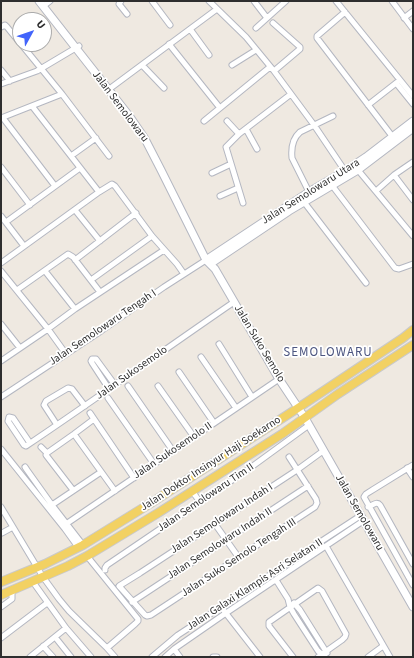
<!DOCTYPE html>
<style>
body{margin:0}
#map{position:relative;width:414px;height:658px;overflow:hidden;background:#efe9e1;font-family:"Source Sans 3",sans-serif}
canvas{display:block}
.frame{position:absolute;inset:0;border:2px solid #2e2e2e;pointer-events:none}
.north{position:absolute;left:12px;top:12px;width:40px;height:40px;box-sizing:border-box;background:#fff;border:1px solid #ababab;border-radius:50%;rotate:50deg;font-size:11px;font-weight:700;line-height:16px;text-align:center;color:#2e2e2e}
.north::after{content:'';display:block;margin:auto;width:14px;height:18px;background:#4264fb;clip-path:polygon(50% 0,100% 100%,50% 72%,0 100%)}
</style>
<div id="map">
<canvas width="414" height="658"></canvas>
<div class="frame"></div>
<div class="north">U</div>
</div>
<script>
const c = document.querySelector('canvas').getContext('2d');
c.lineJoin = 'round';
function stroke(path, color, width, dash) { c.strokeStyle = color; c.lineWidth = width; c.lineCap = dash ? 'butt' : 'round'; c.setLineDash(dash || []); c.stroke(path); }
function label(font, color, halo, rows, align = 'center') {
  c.font = font + ' "Source Sans 3",sans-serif'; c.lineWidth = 3.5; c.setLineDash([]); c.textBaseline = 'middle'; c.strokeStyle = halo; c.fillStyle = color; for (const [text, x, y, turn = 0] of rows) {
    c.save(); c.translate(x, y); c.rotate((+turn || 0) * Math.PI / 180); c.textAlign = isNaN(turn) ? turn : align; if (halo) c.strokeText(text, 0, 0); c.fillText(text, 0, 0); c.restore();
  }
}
const street = new Path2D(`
 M121,1L119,4L127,14
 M152,1L170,25
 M209,1L246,37L274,71L314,125L345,171
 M254,1L267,18
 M336,1L413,96
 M392,1L413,29
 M46,4L50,1
 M345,12L317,36V38L392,136
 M404,18L413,11
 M273,23L300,47V49L274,71
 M1,27L5,25L7,27L20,43
 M256,28L286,1
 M190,29L209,55
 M21,44L62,94L109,156
 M169,44L220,108
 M142,65L164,88
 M232,65L256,50
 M1,70L10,81
 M396,83L413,104
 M1,84L37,71L79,46
 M112,87L217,9
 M368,105L400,80
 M32,106L99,192
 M1,118L62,94
 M3,118L55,186
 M204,121L270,67
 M227,121L239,134
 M246,129L257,149
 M71,156L96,138
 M1,167L30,205
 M358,170L413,236
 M212,173L231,164
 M394,175L413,200
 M331,184L395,268L399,269L413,264
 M376,191L394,175L413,162
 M309,192L292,158C291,148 292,139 300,132L333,116
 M220,196L238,188
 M304,202L366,283
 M243,203L226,147L239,134L291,94
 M75,210L100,241
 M1,216L24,246
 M6,222L80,168
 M75,260L136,213
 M1,263L99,192L112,184L115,186L152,236L177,264L184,274
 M1,271L48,329L66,354
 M45,271L75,309
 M91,280L152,236
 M17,290L68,254L73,257L100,292
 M1,324L20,348
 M219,344L252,397
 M201,357L236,408
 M1,361L48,329L75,309L164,250
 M179,372L214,423
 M128,386L173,451
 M158,386L194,437
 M109,389L92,363L91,361L92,359H96L115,385
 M1,397L101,331L164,287L206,260
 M108,398L154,464
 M90,413L134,478
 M57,425L44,405L46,401L68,388L72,389L85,406
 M74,434L115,491
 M30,443L13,418L9,417L8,421L24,445L26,446C96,399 164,350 234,302
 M41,447L47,453
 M1,449L65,529L78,547
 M289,457L316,499L317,503L315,507L151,615L147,616L145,615L119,586L140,573L297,470L323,451
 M413,465L374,489L366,494L364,497L413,585
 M25,467L27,470L52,505L83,545
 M407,468L413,477
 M73,490L46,455L47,453L74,434L94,419
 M192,491L200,502
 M52,505L101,472
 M1,507L43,577L59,599L69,611L107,648L115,657
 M368,507C373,505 377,501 380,505L413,564
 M66,524L279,379
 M215,524L239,558
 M2,533L13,527
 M326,546L390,657
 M87,556L138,619V621L135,624L107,648
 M105,570V568L107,565L250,468L309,425
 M276,580L288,599L290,607L294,614L318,651L325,657
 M33,582L66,628L91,657
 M132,602L308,486
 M294,603L300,610L327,653
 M1,607L12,599V590
 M221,607L260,657
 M55,637L71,657
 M1,638L47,603
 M43,646L53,657
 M174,649L180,657
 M30,657L66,628
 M152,657L178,635L360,516
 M165,657L174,649L226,613L363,521
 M213,657H217
 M293,657L269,626V622L318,588L322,591L346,634L345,637L342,640L318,657
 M368,657L383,646`);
const secondary = new Path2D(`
 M39,1L130,117L145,139L161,170L206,260L215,269L279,379L305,418L413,607
 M206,260L280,211L309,192L345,171L366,157L413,121
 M210,264L289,211L358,170L413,128`);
const primary = new Path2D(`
 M1,582L45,564L83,545L151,503L298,408L403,338L413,330
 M1,595L68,566L87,556L158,513L282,434L338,394L413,345`);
const streetNames = [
 ["Jalan Semolowaru",120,107,53],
 ["Jalan Semolowaru Utara",311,192,-32],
 ["Jalan Semolowaru Tengah I",103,328,-34],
 ["Jalan Suko Semolo",259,344,59],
 ["Jalan Sukosemolo",132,373,-35],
 ["Jalan Sukosemolo II",173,451,-34],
 ["Jalan Doktor Insinyur Haji Soekarno",211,464,-33],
 ["Jalan Semolowaru Tim II",206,498,-34],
 ["Jalan Semolowaru",359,513,60],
 ["Jalan Semolowaru Indah I",222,519,-33],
 ["Jalan Semolowaru Indah II",220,544,-33],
 ["Jalan Suko Semolo Tengah III",239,558,-33],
 ["Jalan Galaxi Klampis Asri Selatan II",255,585,-33]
];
const quarterNames = [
 ["SEMOLOWARU",328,353]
];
stroke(street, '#b4b7c1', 7);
stroke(secondary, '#b4b7c1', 9);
stroke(primary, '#c9c9c9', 10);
stroke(street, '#fff', 5);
stroke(secondary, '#fff', 7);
stroke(primary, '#f2d163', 8);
label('11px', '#2e2e2e', '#fff', streetNames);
c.letterSpacing = '1px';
label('13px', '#4d5680', '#fff', quarterNames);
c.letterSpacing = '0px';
</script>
